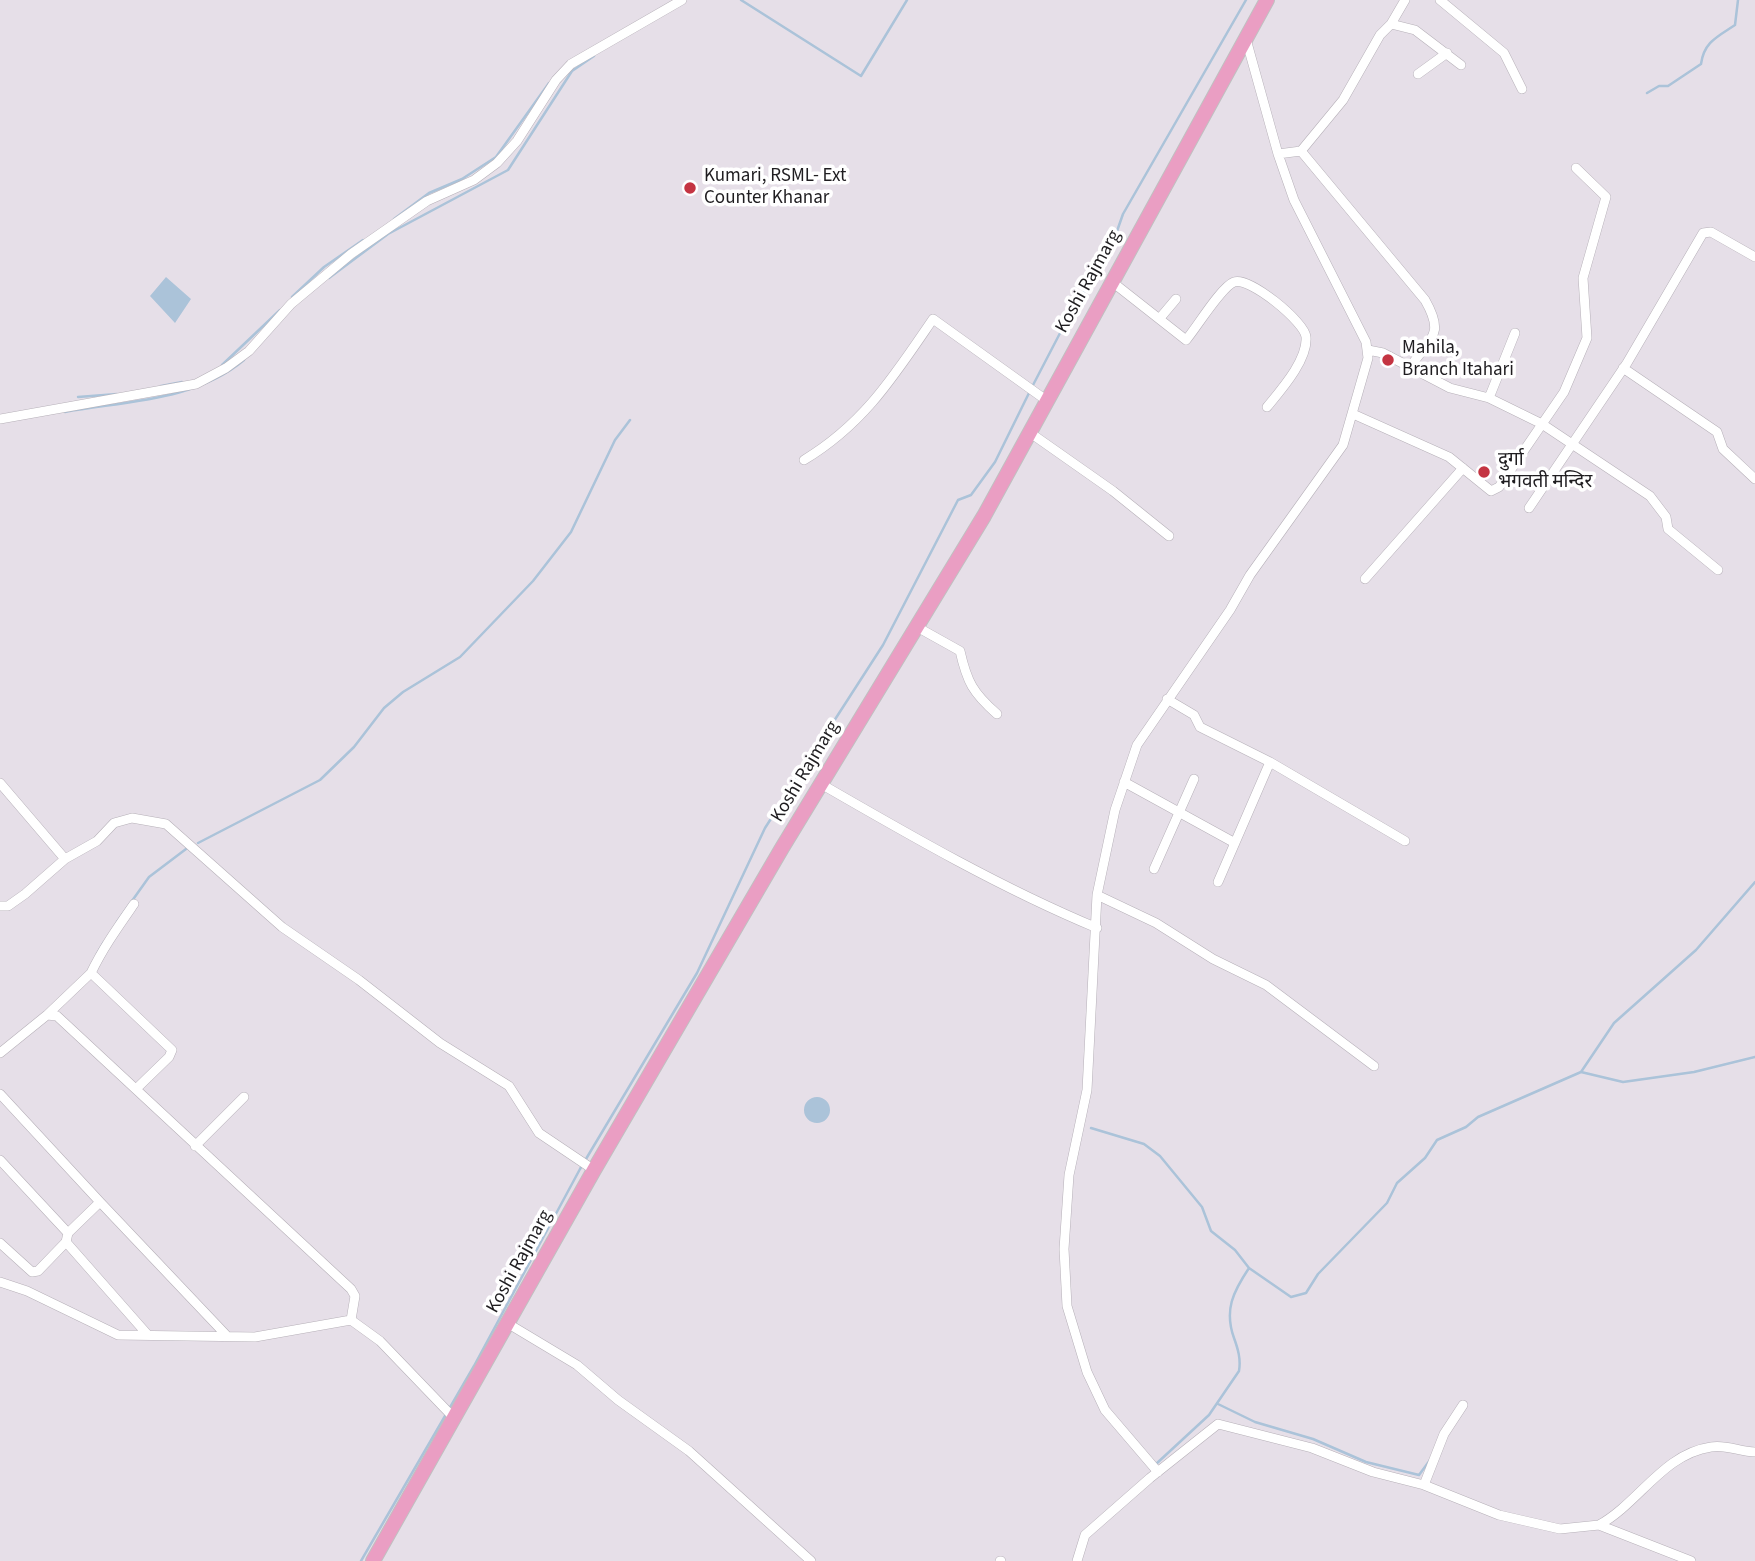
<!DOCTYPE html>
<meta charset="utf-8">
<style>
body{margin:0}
canvas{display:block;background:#e6dfe8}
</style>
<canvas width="1755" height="1561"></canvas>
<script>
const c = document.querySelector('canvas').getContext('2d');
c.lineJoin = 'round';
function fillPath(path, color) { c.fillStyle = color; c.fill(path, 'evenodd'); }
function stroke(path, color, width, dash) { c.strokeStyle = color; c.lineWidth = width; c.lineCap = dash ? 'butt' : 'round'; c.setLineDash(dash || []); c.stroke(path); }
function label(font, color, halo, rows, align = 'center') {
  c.font = font + ' "Source Sans 3","Noto Sans Devanagari",sans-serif'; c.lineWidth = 7; c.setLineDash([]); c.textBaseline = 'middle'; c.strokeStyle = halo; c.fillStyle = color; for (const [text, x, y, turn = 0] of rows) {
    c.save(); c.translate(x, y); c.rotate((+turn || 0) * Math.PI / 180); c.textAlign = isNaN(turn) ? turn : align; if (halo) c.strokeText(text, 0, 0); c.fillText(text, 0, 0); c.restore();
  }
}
const water = new Path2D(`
 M166,277L191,299L175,323L150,296Z
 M804 1110a13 13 0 1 1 26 0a13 13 0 1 1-26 0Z`);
const stream = new Path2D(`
 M741,0L861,76L907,0
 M1647,93L1659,86H1668L1701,64C1704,42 1717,37 1735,25L1738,0
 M394,219L429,193L462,179L496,157L549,83
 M329,278L388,234L508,170L572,71L594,56
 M292,297L324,267L363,240
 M222,365L280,310
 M161,386L182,382
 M1032,387L1071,312L1110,251L1123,214L1246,0
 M78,397L117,394
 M65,412C126,401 195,401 244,360
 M198,843L320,780L354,747L384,708L403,692L460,657L533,581L571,532L615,440L630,420
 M117,922L149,877L186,849
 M97,954L104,942
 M1581,1072L1614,1023L1696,950L1755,882
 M1091,1128L1144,1144L1160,1156L1202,1207L1211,1231L1235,1250L1249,1268L1291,1297L1306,1293L1318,1274L1387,1203L1397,1183L1425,1158L1437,1140L1466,1127L1478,1117L1581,1072L1623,1082L1694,1072L1755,1057
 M1218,1404L1255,1422L1313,1439L1366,1462L1419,1475L1430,1460
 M1156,1464L1209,1415L1239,1371C1241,1359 1238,1349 1234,1338C1224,1310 1233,1292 1249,1268
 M361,1561L474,1366L580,1169L697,973L765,828L883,645L958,500L971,495L995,462L1029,393`);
const street = new Path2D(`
 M1440,0L1504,53L1522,89
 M1391,24L1405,0
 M1418,74L1447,53
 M1301,151L1425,300C1445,335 1431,337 1410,367
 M1278,154L1301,151L1343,100L1380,35L1391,24L1415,30L1461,65
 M1111,281L1186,340C1197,327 1221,287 1234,282C1249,276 1305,322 1306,337C1308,360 1280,391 1267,407
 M1160,318L1176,299
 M1368,350L1383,353L1450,388L1489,398L1542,424L1650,496L1666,517L1668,529L1718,570
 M1623,368L1717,432L1723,449L1755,479
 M1489,398L1515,333
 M1353,414L1449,457L1491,491L1499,487L1564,392L1587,338L1583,278L1606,197L1576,168
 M0,419L196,384L226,368L249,351L291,304L351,254L427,201L474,180L497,163L517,141L556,80L571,64L682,0
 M1029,432L1113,491L1169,536
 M804,460C864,424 894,376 933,319L1046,400
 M1529,508L1627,363L1703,233L1711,232L1755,257
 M1365,579L1463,468
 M917,627L960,651C967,682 973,693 997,714
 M1167,699L1194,715L1200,727L1270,762L1405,841
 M1124,782L1235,843
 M0,783L65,859
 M821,784C911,836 1001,888 1097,928
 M1154,869L1194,779
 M1218,882L1270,762
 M1097,895L1156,923L1213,959L1266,985L1374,1066
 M0,906H8L25,894L65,859L97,841L114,823L132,818L166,824L282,927L359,980L440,1043L509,1086L539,1133L594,1170
 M91,973C103,948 118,927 134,904
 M47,1015L91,973L172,1050L169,1057L136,1089
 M0,1053L47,1015L57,1016L351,1289L355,1296L351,1320
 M0,1094L100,1202L68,1233
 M195,1146L244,1097
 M0,1160L68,1233L66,1242L147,1334
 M100,1202L227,1336
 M0,1243L32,1272L38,1271L66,1242
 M0,1282L27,1291L118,1335L255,1337L351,1320L380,1341L454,1418
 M507,1323L577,1365L618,1400L689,1451L811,1561
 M1158,1472L1105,1410L1087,1372L1067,1306L1064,1249L1069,1175L1087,1090L1097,895L1115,810L1137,745L1230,610L1250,575L1343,445L1368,358L1366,342L1294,200L1278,154L1246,39
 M1424,1485L1444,1434L1463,1405
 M1599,1525C1639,1503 1663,1454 1711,1447C1726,1444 1740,1452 1755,1452
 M1000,1561H1001
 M1077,1561L1085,1535L1150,1478L1218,1424L1312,1448L1373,1472L1424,1485L1499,1515L1560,1529L1599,1525L1691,1561`);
const primary = new Path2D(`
 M373,1561L594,1170L782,848L984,516L1267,0`);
const markers = [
 [690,188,7,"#c43442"],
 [1388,360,7,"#c43442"],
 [1484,472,7,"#c43442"]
];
const poiNames = [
 ["Kumari, RSML- Ext",704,177],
 ["Counter Khanar",704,199],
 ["Mahila,",1402,349],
 ["Branch Itahari",1402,371],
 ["दुर्गा",1498,461],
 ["भगवती मन्दिर",1498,483]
];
const streetNames = [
 ["Koshi Rajmarg",1089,282,-61],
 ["Koshi Rajmarg",806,772,-59],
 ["Koshi Rajmarg",520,1262,-61]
];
fillPath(water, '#abc3d9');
stroke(stream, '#abc3d9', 2.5);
stroke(street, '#b6b0b8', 10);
stroke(primary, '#c0c0c1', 16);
stroke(street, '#fff', 9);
stroke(primary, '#ea9ec3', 14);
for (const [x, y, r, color] of markers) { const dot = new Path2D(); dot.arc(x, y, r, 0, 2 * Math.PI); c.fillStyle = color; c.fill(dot); stroke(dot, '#fff', 2.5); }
label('19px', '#1f1d20', '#fff', poiNames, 'left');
label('19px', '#1f1d20', '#fff', streetNames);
</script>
